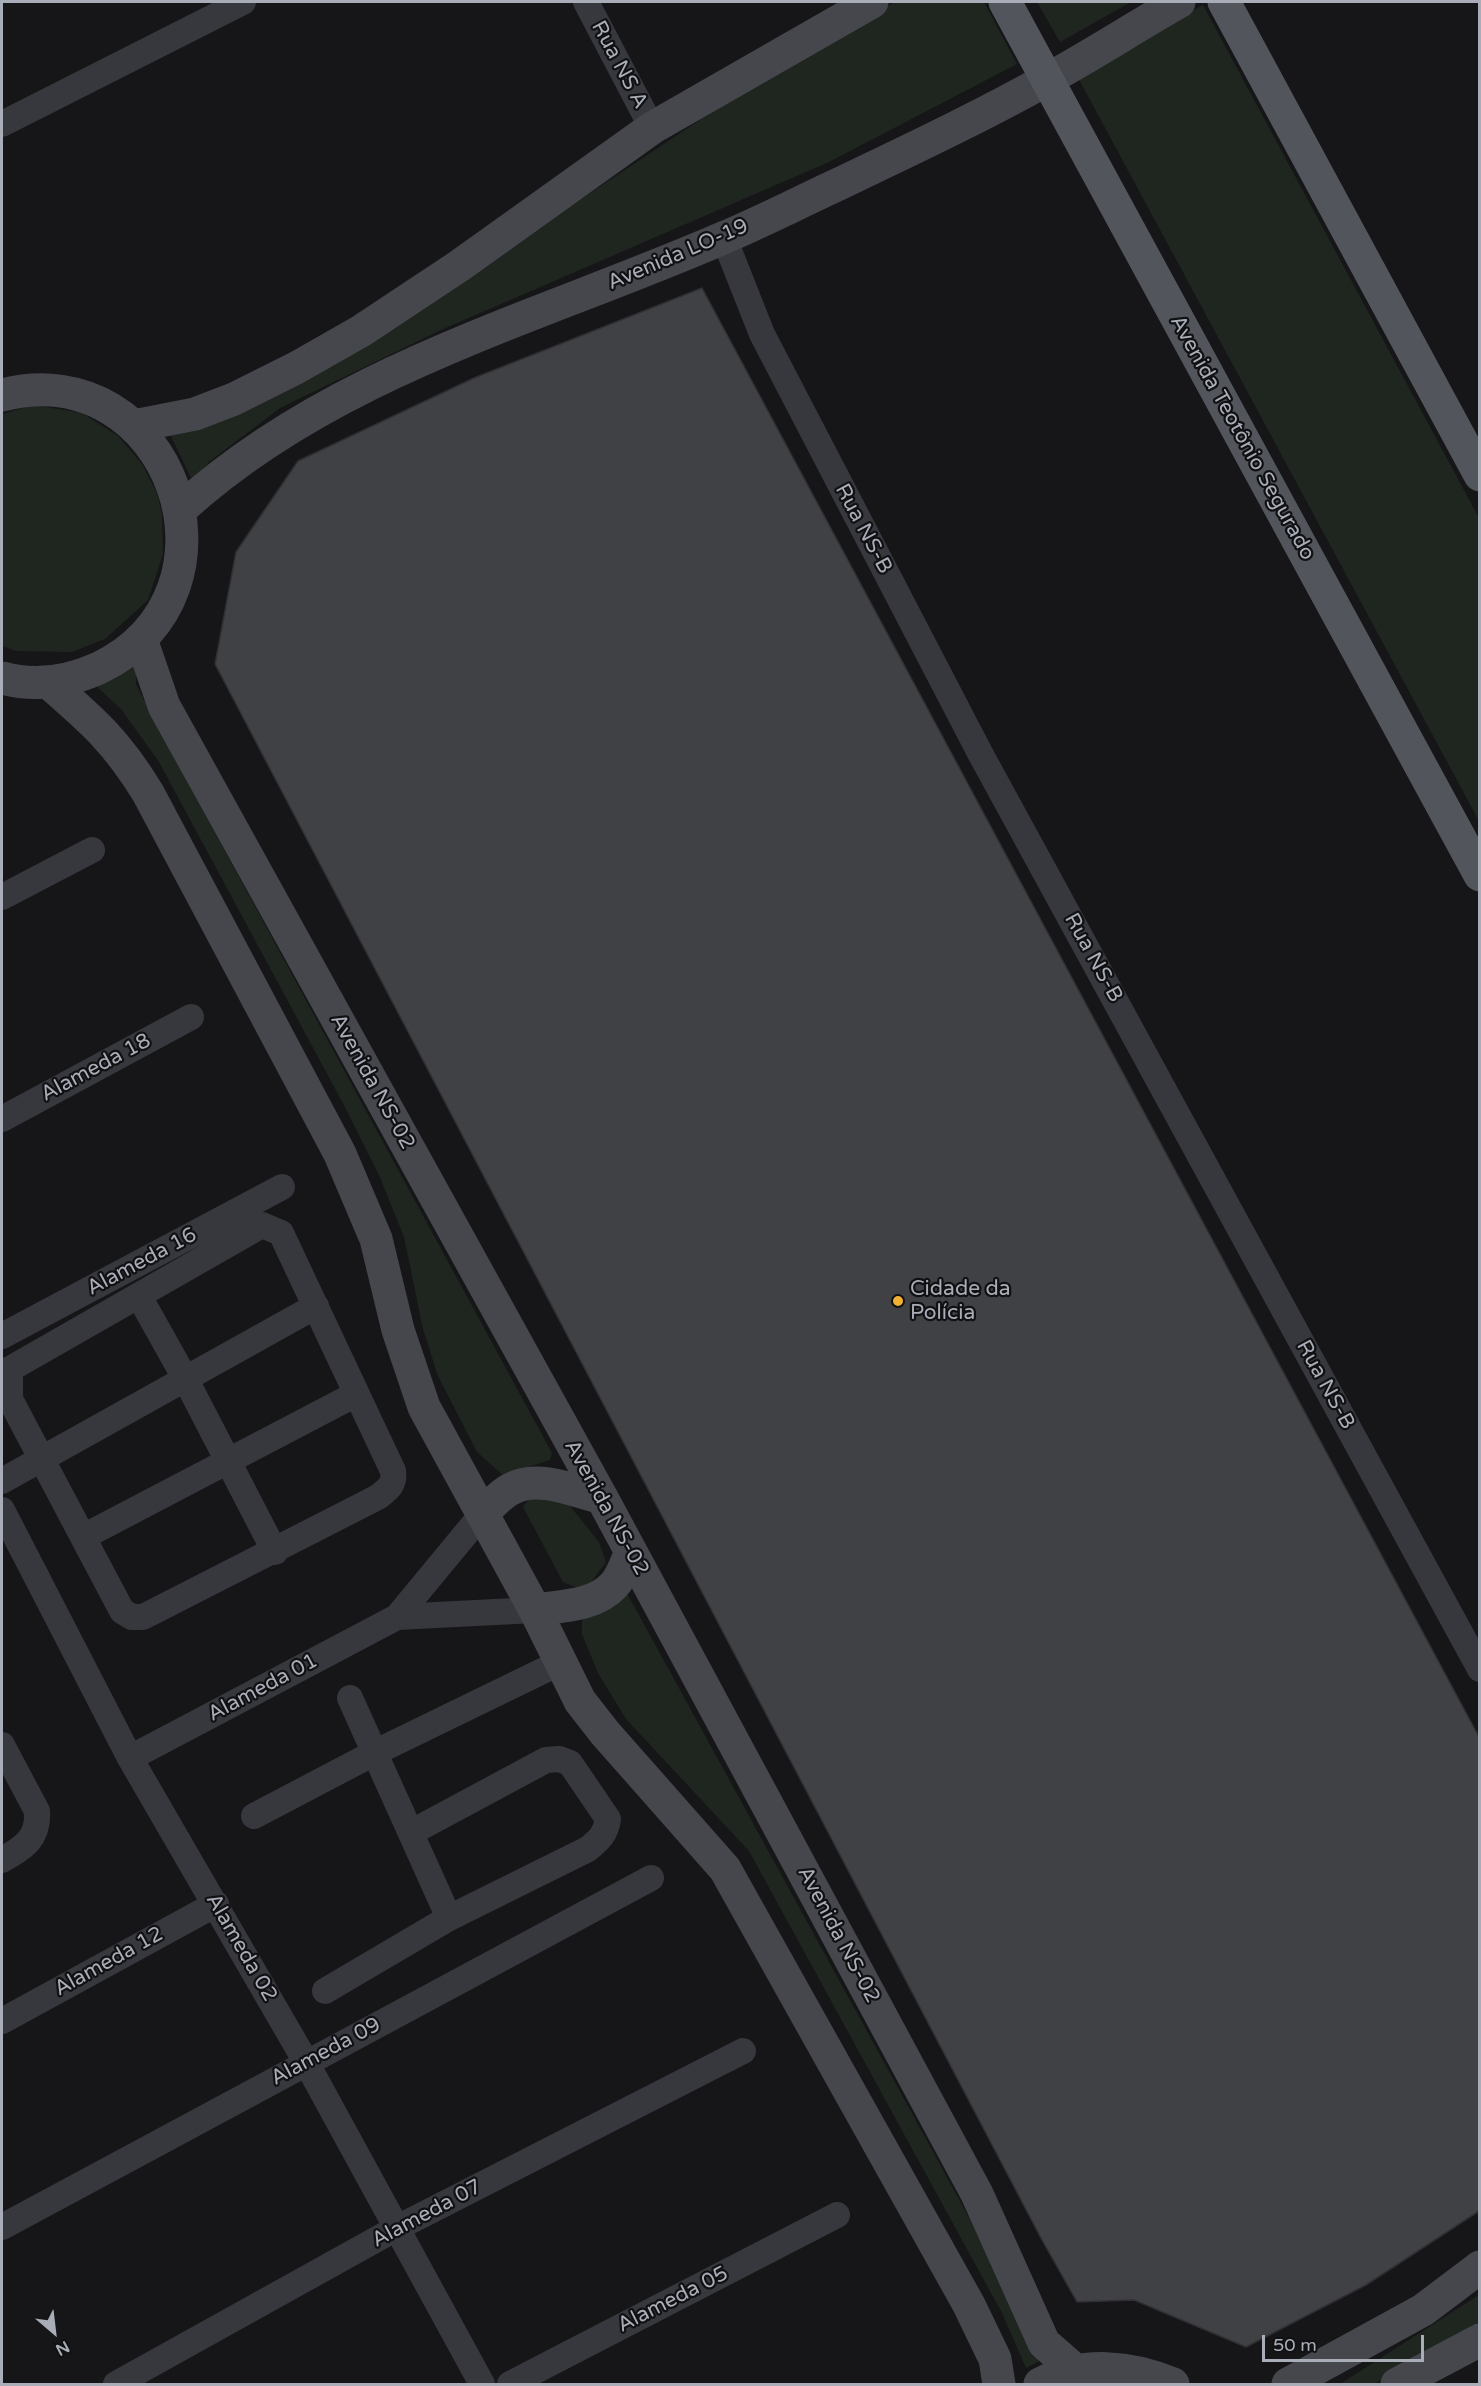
<!DOCTYPE html>
<meta charset="utf-8">
<style>
body{margin:0}
#map{position:relative;width:1481px;height:2386px;overflow:hidden;background:#161618;font-family:"Varela Round",sans-serif}
canvas{display:block}
.frame{position:absolute;inset:0;border:3px solid #a8adb8;pointer-events:none}
.north{position:absolute;left:24px;top:2302px;width:60px;height:60px;-webkit-text-stroke:4px #111113;paint-order:stroke;rotate:152deg;font-size:16px;font-weight:700;line-height:24px;text-align:center;color:#a8adb8}
.north::after{content:'';display:block;margin:auto;width:21px;height:27px;background:#a8adb8;clip-path:polygon(50% 0,100% 100%,50% 72%,0 100%)}
.scale{position:absolute;left:1262px;top:2335px;width:162px;height:27px;box-sizing:border-box;border:3px solid #a8adb8;border-top:0;padding-left:8px;font-size:18px;line-height:21px;white-space:nowrap;color:#a8adb8;-webkit-text-stroke:4px #111113;paint-order:stroke}
</style>
<div id="map">
<canvas width="1481" height="2386"></canvas>
<div class="frame"></div>
<div class="north">N</div>
<div class="scale">50 m</div>
</div>
<script>
const c = document.querySelector('canvas').getContext('2d');
c.lineJoin = 'round';
function fillPath(path, color) { c.fillStyle = color; c.fill(path, 'evenodd'); }
function stroke(path, color, width, dash) { c.strokeStyle = color; c.lineWidth = width; c.lineCap = dash ? 'butt' : 'round'; c.setLineDash(dash || []); c.stroke(path); }
function label(font, color, halo, rows, align = 'center') {
  c.font = font + ' "Varela Round",sans-serif'; c.lineWidth = 4.5; c.setLineDash([]); c.textBaseline = 'middle'; c.strokeStyle = halo; c.fillStyle = color; for (const [text, x, y, turn = 0] of rows) {
    c.save(); c.translate(x, y); c.rotate((+turn || 0) * Math.PI / 180); c.textAlign = isNaN(turn) ? turn : align; if (halo) c.strokeText(text, 0, 0); c.fillText(text, 0, 0); c.restore();
  }
}
const green = new Path2D(`
 M895,2H984L1017,64L829,162L441,330L280,408L209,462L193,482L167,428L473,271L784,64Z
 M1037,2H1131L1060,42Z
 M1203,5L1479,518V821L1076,74Z
 M34,405L82,413L118,436L142,464L157,493L162,514L163,554L148,600L105,639L72,652L16,651L2,646V414Z
 M136,664V684L158,728L552,1453L550,1460L503,1475L477,1452L438,1376L423,1329L404,1237L379,1175L346,1109L159,762L121,709L96,686Z
 M558,1491L599,1542L606,1562L592,1581L578,1588L563,1582L523,1507L532,1495Z
 M628,1595L1046,2358L1026,2368L1002,2313L749,1851L626,1719L598,1673L582,1634V1620Z
 M1479,2295V2331L1373,2384H1340Z`);
const building = new Path2D(`
 M702,288L1479,1737V2211L1366,2285L1246,2347L1134,2300L1077,2302L1042,2240L215,664L236,552L298,461L474,378Z`);
const street = new Path2D(`
 M586,2L652,128
 M2,124L243,2
 M724,238L762,334L980,753L1480,1669
 M2,897L92,850
 M2,1119L191,1017
 M262,1225L281,1233L393,1471C395,1485 388,1489 378,1497L143,1617H132L122,1611L10,1399V1369Z
 M139,1296L186,1380L275,1552
 M2,1336L282,1187
 M2,1481L316,1306
 M2,1510L130,1758L306,2062L482,2384
 M83,1537L356,1394
 M397,1617L535,1610
 M350,1698L449,1918
 M2,1745L37,1811C39,1839 23,1848 2,1860
 M130,1758L397,1617L483,1513
 M254,1816L374,1753L561,1662
 M325,1991L449,1918L588,1849C599,1840 606,1834 608,1819L570,1763L559,1759L546,1760L412,1832
 M2,2021L216,1904
 M2,2227L651,1878
 M116,2384L395,2229L743,2051
 M510,2384L837,2215`);
const secondary = new Path2D(`
 M2,395C171,352 256,592 99,668C68,682 35,687 2,678
 M134,426L195,414L234,399L296,368L361,331L459,266L652,128L872,2
 M181,509C332,371 539,318 723,238C763,221 802,201 841,183C910,150 980,117 1048,79C1092,55 1135,27 1179,2
 M141,639L164,706L602,1498L977,2194L1044,2343L1076,2371
 M49,683C93,721 117,742 148,793L340,1154L376,1239L398,1330L424,1407L535,1610L580,1701L605,1733L725,1869L969,2305L995,2359L999,2384
 M483,1513C491,1505 501,1494 511,1489C538,1474 574,1491 602,1498
 M535,1610C561,1606 595,1606 614,1585C622,1577 626,1562 631,1552
 M1040,2384C1082,2361 1131,2366 1173,2384
 M1288,2384L1423,2310L1480,2267
 M1397,2384L1480,2340`);
const primary = new Path2D(`
 M1005,2L1480,875
 M1224,2L1480,475`);
const markers = [
 [898,1301,6,"#f2b134"]
];
const streetNames = [
 ["Rua NS A",619,65,62],
 ["Avenida LO-19",678,255,-23],
 ["Avenida Teotônio Segurado",1242,438,61],
 ["Rua NS-B",863,529,62],
 ["Rua NS-B",1093,958,61],
 ["Alameda 18",96,1068,-28],
 ["Avenida NS-02",372,1082,61],
 ["Alameda 16",142,1262,-28],
 ["Rua NS-B",1325,1385,61],
 ["Avenida NS-02",606,1508,61],
 ["Alameda 01",263,1688,-28],
 ["Avenida NS-02",838,1935,62],
 ["Alameda 02",241,1948,60],
 ["Alameda 12",109,1962,-29],
 ["Alameda 09",326,2052,-28],
 ["Alameda 07",427,2214,-28],
 ["Alameda 05",673,2300,-27]
];
const poiNames = [
 ["Cidade da",910,1289],
 ["Polícia",910,1313]
];
fillPath(green, '#1e261f');
fillPath(building, '#404145');
stroke(building, '#303034', 1.5);
stroke(street, '#37383d', 26);
stroke(secondary, '#45474d', 33);
stroke(primary, '#53555c', 33);
for (const [x, y, r, color] of markers) { const dot = new Path2D(); dot.arc(x, y, r, 0, 2 * Math.PI); c.fillStyle = color; c.fill(dot); stroke(dot, '#111113', 2); }
label('21px', '#a8adb8', '#111113', streetNames);
label('21px', '#a8adb8', '#111113', poiNames, 'left');
</script>
